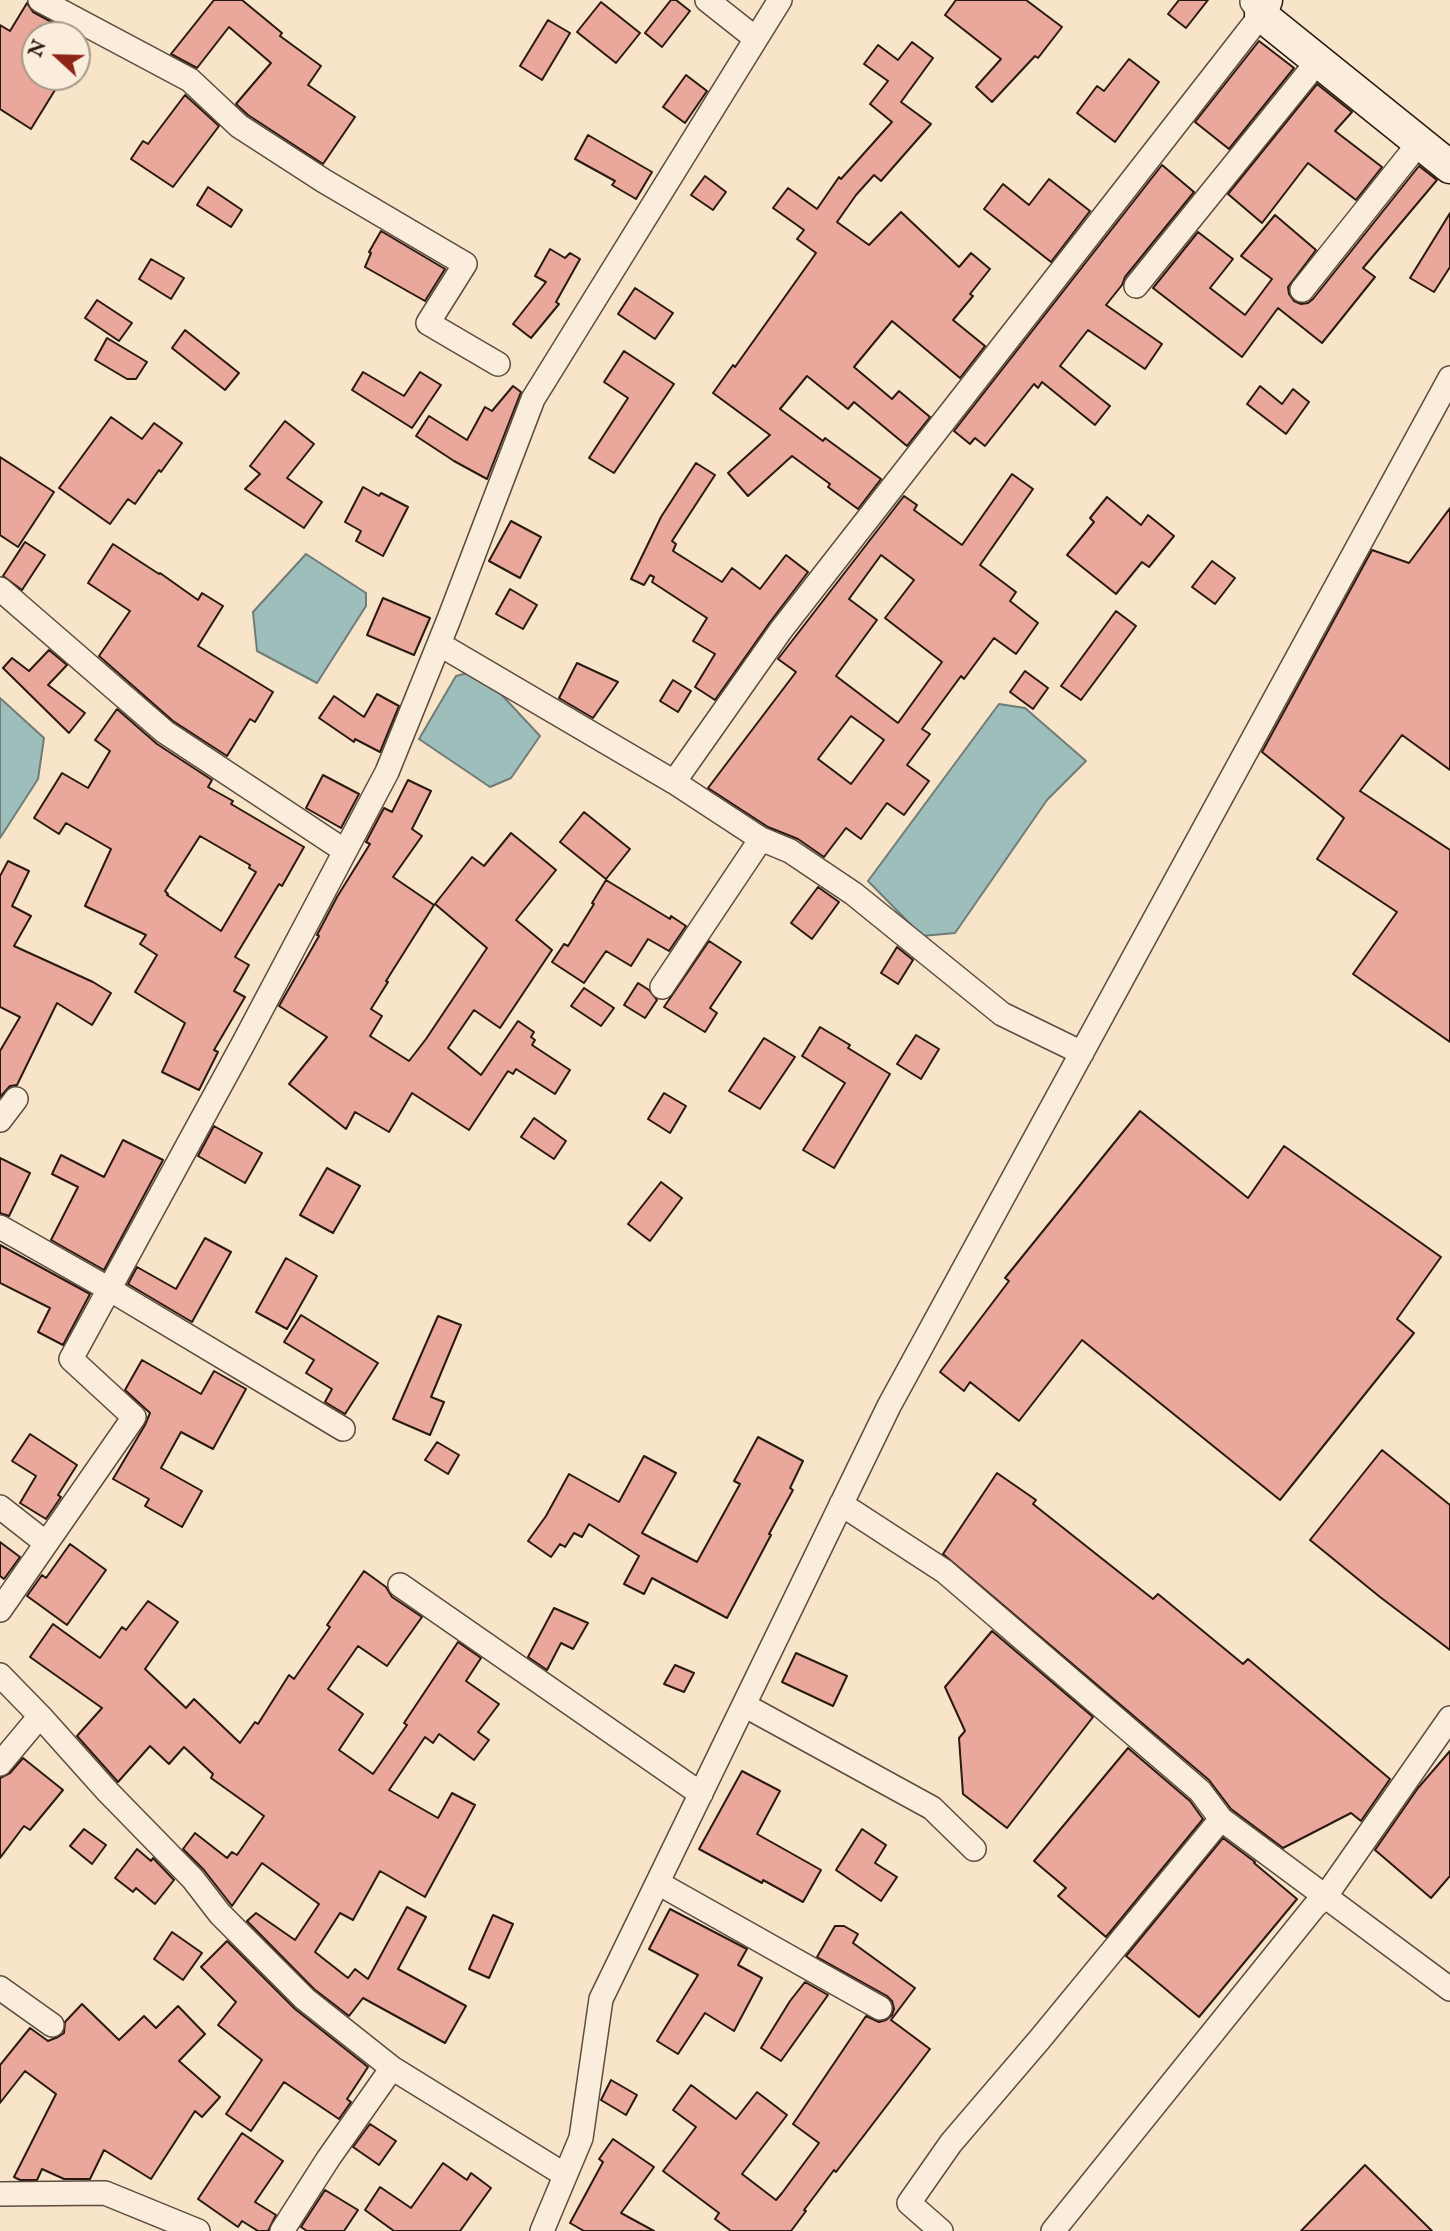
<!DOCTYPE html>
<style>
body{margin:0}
#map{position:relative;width:1450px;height:2231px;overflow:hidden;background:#f7e4c9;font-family:"IM FELL English",serif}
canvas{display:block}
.north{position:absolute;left:21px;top:21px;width:70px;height:70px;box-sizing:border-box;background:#faeddc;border:2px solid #a7988a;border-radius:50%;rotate:292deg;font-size:19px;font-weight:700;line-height:28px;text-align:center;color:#2a1910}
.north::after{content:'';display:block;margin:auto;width:24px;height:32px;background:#8f2418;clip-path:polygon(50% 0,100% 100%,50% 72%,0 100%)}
</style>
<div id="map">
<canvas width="1450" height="2231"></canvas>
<div class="north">N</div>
</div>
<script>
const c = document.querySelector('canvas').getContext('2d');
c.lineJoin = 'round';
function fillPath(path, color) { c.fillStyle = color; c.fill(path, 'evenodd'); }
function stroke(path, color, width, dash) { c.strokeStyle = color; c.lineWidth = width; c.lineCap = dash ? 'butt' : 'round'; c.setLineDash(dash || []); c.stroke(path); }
const water = new Path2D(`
 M306,554L366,593V606L317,683L257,651L253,612Z
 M468,673L499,692L540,736L511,778L490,787L419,739L456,676Z
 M0,698L44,738L38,779L0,838Z
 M999,704L1025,708L1086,761L1047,800L955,933L922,936L868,881Z`);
const building = new Path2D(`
 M214,0H242L282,33L280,36L321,66L308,85L355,117L323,164L248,115L236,104L271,63L229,27L197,68L171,54Z
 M671,0H676L690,11L662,47L645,33Z
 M956,0H1026L1062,27L1038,58L1035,56L992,102L976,87L1001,59L945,15Z
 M1179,0H1208L1186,28L1168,14Z
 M601,2L640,33L616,63L577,32Z
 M27,3L33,12L74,34L35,35V77H63L31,129L0,109V25L10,31Z
 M548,20L570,33L542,80L520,66Z
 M1259,41L1294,68L1229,149L1195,122Z
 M912,42L933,58L901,102L931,124L881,181L874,175L856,195L837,222L869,245L901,212L959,267L971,253L990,269L970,294L973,296L953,320L985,346L960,378L892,321L854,367L892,399L899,391L930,417L907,446L854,402L848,409L807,376L780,409L823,441L825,438L881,479L858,509L828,487L830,484L792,456L748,496L728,473L770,435L713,393L733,365L735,367L816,253L797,239L804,230L773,208L788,188L817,209L839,177L841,179L892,122L870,104L888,81L864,64L878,45L898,60Z
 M1129,59L1159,82L1115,142L1077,113L1097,86L1104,91Z
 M686,75L707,91L685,123L663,107Z
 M1317,84L1352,112L1335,131L1382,167L1356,200L1308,163L1262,223L1228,194Z
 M185,95L219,126L173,187L131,159L143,141L148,144Z
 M588,135L652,172L636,199L612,185L615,181L575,159Z
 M1162,165L1194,192L1125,277L1122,285L1106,305L1162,344L1145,369L1088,330L1060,366L1110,406L1095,425L1042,382L1038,388L1034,384L985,446L975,438L970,444L954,431Z
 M1419,166L1437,180L1363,268L1375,277L1322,343L1278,308L1242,357L1153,288L1198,232L1233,259L1210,288L1245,315L1272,279L1241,256L1275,215L1316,250L1288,287L1289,294L1294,301L1301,304L1308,303L1313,299Z
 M705,176L726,192L713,210L691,195Z
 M1049,179L1090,211L1051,262L984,209L1003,184L1029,205Z
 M208,187L242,210L231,227L197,205Z
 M1450,213V267L1434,292L1410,278Z
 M381,231L445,269L425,301L365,267L371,253L369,252Z
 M550,249L565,258L570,253L580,259L556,302L559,304L531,338L513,324L546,282L535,276Z
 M151,259L184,278L171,299L139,279Z
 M635,288L673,313L655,339L618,314Z
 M97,300L132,323L119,341L85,318Z
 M185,330L239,373L225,390L172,348Z
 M107,338L147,362L136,379H127L95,360Z
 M624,351L674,384L614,473L589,458L628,398L604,382Z
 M363,372L404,396L420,372L441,385L412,428L352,390Z
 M513,386L521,392L487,479L454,461L416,436L429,416L467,440L485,407L492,411Z
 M1260,386L1282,404L1293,389L1309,402L1286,434L1247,404Z
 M111,417L142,439L154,423L182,443L161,472L159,470L135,504L128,499L110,524L59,488Z
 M285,421L314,444L287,478L322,502L304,528L245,489L260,474L250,466Z
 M0,457L54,492L18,547L0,535Z
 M696,463L715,475L672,541L676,544L673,551L722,582L732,568L760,589L786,555L808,572L770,622L715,700L695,687L715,654L693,641L707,618L652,582L654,577L650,575L644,585L631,579L661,517Z
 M1012,474L1033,489L980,565L1016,592L1010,601L1038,623L1016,654L994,638L964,679L961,676L922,729L930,734L907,765L929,781L904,815L887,803L861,839L846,828L824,857L798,839L768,827L708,788L796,672L778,659L904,496L917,505L914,510L962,545ZM881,555L914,580L885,618L942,662L898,723L836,676L877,620L849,599ZM851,716L884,740L851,784L818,759Z
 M363,487L379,496L381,493L408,507L383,556L356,541L361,531L345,522Z
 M1107,497L1141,525L1148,515L1174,536L1149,567L1142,562L1116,594L1067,555L1094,522L1090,518Z
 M1450,508V770L1402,735L1360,791L1450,850V1042L1353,974L1397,912L1317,859L1344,818L1262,752L1372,550L1409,563Z
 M511,521L541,537L520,578L489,561Z
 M25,542L45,555L22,590L3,576Z
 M113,544L159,574L160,573L198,600L202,593L223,606L198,646L273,692L255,722L250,719L227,756L173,721L99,656L130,611L88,583Z
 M1212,561L1235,578L1215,604L1192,587Z
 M510,589L537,605L523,629L496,614Z
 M383,598L430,618L414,655L367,635Z
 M1116,611L1136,626L1081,700L1061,686Z
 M49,650L67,665L48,685L85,713L69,733L3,668L12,658L29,671Z
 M577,663L618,682L593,718L559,698Z
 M1025,671L1048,688L1033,709L1010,692Z
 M673,680L691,691L678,712L660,701Z
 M377,694L399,706L380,752L355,739L354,742L319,718L334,696L364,717Z
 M117,709L157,744L212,780L208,787L233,801L231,804L304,847L282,886L279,884L235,957L249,965L234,991L245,997L214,1050L218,1052L199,1090L162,1072L185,1023L135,992L157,955L140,944L146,935L85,906L111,849L66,823L59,834L34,818L62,773L88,788L110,751L95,740ZM200,836L250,865L249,868L256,872L221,931L167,895L168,894L165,891Z
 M323,775L359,794L341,828L306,808Z
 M408,780L431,791L412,829L422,836L393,877L434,905L386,981L388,982L371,1009L382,1016L370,1036L409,1061L426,1039L487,948L435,904L472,857L484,866L511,833L556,870L516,920L552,950L500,1028L474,1010L448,1048L481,1075L518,1021L534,1032L531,1037L535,1040L532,1045L570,1070L555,1094L516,1069L513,1074L508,1071L469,1130L412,1093L389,1132L355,1112L346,1129L289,1084L327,1037L279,1006L319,936L317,935L337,897L370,844L366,842L384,808L392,812Z
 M584,812L630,849L606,879L560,842Z
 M8,861L29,871L12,906L31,916L14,946L93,982L111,993L92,1025L57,1003L17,1085L10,1086L0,1097V1051L20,1017L0,1007V876Z
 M606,880L670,919L671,916L686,926L669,951L648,939L631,966L606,951L584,983L552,962L564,944L568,946L594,904L592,903Z
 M818,887L839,902L812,939L791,923Z
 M709,941L741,962L710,1008L717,1013L705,1032L664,1007Z
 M897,947L913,960L898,984L881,973Z
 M638,983L649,990L657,1000L645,1018L624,1005Z
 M584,988L614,1008L601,1026L571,1006Z
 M820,1027L850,1045L848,1048L890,1074L834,1168L803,1150L845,1083L802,1056Z
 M916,1035L939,1049L921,1079L897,1064Z
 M764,1038L795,1057L760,1109L729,1091Z
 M664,1093L686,1106L670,1133L648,1119Z
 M1140,1111L1248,1198L1284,1146L1441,1257L1397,1319L1414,1333L1280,1500L1082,1340L1019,1421L970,1382L964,1391L940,1372L1009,1281L1005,1278Z
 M534,1118L566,1141L554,1159L521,1137Z
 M214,1126L262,1153L245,1183L198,1156Z
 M123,1140L163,1160L104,1270L51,1240L78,1187L52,1174L61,1155L104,1177Z
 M0,1158L30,1173L9,1216L0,1213Z
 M327,1168L360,1186L333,1233L300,1215Z
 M661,1182L682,1198L650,1241L628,1224Z
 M205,1238L231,1252L192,1322L128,1284L137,1267L176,1289Z
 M0,1245L90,1294L63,1345L38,1332L50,1308L0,1283Z
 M286,1258L317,1276L287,1329L256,1312Z
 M301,1315L378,1363L345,1414L325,1402L332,1389L306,1373L314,1360L284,1342Z
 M438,1316L461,1325L431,1397L444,1402L430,1435L393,1419Z
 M142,1360L201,1394L214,1371L246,1389L213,1449L181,1432L161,1468L202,1491L182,1527L145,1506L149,1499L113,1479L145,1425L150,1413L125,1390Z
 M30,1434L77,1465L58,1495L61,1497L46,1519L20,1503L36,1476L12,1461Z
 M758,1437L803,1461L790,1488L793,1490L769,1534L771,1535L727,1618L652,1578L644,1594L624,1584L639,1556L589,1524L582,1537L574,1533L565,1547L560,1544L551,1557L528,1541L546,1516L569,1474L619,1502L644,1456L676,1473L642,1533L697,1562L740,1484L734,1481Z
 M437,1442L459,1455L448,1474L425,1460Z
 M1382,1450L1450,1505V1650L1380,1597L1310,1540Z
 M997,1473L1036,1500L1033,1504L1153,1599L1158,1594L1243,1664L1248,1659L1390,1779L1361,1821L1351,1813L1283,1848L1231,1809L1209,1780L943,1554Z
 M0,1542L20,1557L4,1579L0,1576Z
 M70,1544L106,1570L67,1625L27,1596L42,1575L46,1578Z
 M364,1571L386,1587L392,1597L422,1617L387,1666L358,1646L328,1689L363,1714L339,1750L373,1774L407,1725L404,1723L458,1642L481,1658L466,1681L499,1704L478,1732L489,1740L474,1760L439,1734L433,1743L425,1737L389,1790L438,1818L452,1793L475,1805L425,1897L380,1871L353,1920L340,1913L315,1952L348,1978L355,1969L368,1979L407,1907L426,1917L398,1969L466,2006L445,2043L363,1998L349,2016L314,1989L247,1921L256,1913L295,1940L319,1904L262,1863L232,1906L204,1870L183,1849L195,1833L227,1858L232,1852L237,1855L264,1816L211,1778L213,1774L184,1747L169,1764L150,1746L118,1782L77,1736L102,1708L30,1657L53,1624L100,1658L122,1627L126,1630L148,1601L178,1622L145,1669L186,1708L194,1699L240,1743L255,1722L258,1724L289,1675L294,1679L330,1627L327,1625Z
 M554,1608L588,1623L573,1649L561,1643L547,1670L528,1657Z
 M992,1631L1093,1717L1007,1828L963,1794L959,1738L965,1731L945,1687Z
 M796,1653L847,1676L833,1706L782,1682Z
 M675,1665L694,1673L684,1692L664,1684Z
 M1128,1748L1190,1801L1203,1819L1106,1937L1058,1896L1066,1888L1034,1861Z
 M1450,1751V1876L1431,1898L1375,1850L1418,1788Z
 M23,1758L63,1790L30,1830L24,1826L0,1858V1778L10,1773Z
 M742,1771L780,1791L757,1834L821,1870L803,1902L763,1880L762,1883L699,1849Z
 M84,1829L106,1845L92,1864L70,1846Z
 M862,1829L886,1845L875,1863L897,1877L881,1901L836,1870Z
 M1223,1838L1255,1862L1254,1863L1297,1899L1199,2017L1126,1956Z
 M137,1849L151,1861L153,1858L174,1880L155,1904L136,1888L133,1892L115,1878Z
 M670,1909L747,1949L738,1965L762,1978L734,2031L705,2013L678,2054L657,2041L698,1975L649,1949Z
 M493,1915L513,1924L489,1978L469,1969Z
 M835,1926H844L858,1934L853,1943L915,1988L891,2020L930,2049L836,2172L834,2170L804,2210L806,2211L791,2231H731L715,2219L719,2213L663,2171L696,2127L673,2110L691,2085L736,2119L757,2092L787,2115L742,2174L776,2200L782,2193L819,2143L793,2124L866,2016L879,2022L886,2020L892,2015L894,2009L892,2001L887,1996L817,1957Z
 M172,1932L202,1953L183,1980L154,1959Z
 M227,1941L295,2009L368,2067L347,2099L351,2102L339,2119L284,2082L251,2131L226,2114L262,2060L218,2025L236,2002L201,1967Z
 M805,1982L828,1995L781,2061L761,2048L790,2001Z
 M82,2004L119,2040L144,2016L156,2028L178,2006L205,2034L179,2061L220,2097L202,2117L195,2111L151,2179L104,2150L90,2179H64L42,2169L37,2180H20L14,2177L56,2094L25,2071L0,2103V2065L30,2028L48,2041L58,2037L64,2033L65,2022Z
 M611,2080L637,2095L626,2115L601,2100Z
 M370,2124L396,2141L379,2165L353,2147Z
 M242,2133L283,2161L255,2202L276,2215L268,2231H258L242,2221L238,2227L198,2199Z
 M613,2139L654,2167L621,2213L654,2231H584L570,2223L603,2162L599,2159Z
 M443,2163L467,2180L471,2173L491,2188L460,2231H394L365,2210L380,2187L411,2208Z
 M1365,2165L1432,2231H1301Z
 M325,2190L358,2210L344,2231H307L301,2227Z`);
const street = new Path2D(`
 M40,0L190,80L239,126L324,181L465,264L428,323L498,364
 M707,0L755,38
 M1136,286L1318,61
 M1302,290L1419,143
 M0,589L165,732L345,851
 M439,644L674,782L761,839L790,851L854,894L1002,1014L1082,1053
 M674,782L781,630L1261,15L1252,2
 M662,987L761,839
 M0,1120L16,1099
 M0,1227L109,1289L343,1429
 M841,1504L944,1571L1200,1791L1221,1819L1450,1989
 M0,1507L46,1543
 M400,1585L701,1794
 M0,1610L134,1417L71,1359L243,1044L387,772L449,619L533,399L780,0
 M0,1675L40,1716L108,1792L193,1879L220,1914L305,1999L392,2068L565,2175
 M744,1705L932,1808L974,1849
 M0,1764L40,1716
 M658,1883L880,2008
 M0,1988L52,2025
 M0,2194L105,2193L198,2231
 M282,2231L328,2159L392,2068
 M542,2231L581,2138L601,1999L889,1406L1450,378
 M941,2231L909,2203L951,2143L1040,2039L1221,1819
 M1053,2231L1314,1907L1325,1897L1450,1718`);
const secondary = new Path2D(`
 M1266,0L1261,15L1450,167`);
fillPath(water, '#9ebebc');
stroke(water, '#707c77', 2);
fillPath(building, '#eaa89d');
stroke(building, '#2a1910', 2);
stroke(street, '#5d4c3e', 26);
stroke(secondary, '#2a1910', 35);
stroke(street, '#faeddc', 23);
stroke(secondary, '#faeddc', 32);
</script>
